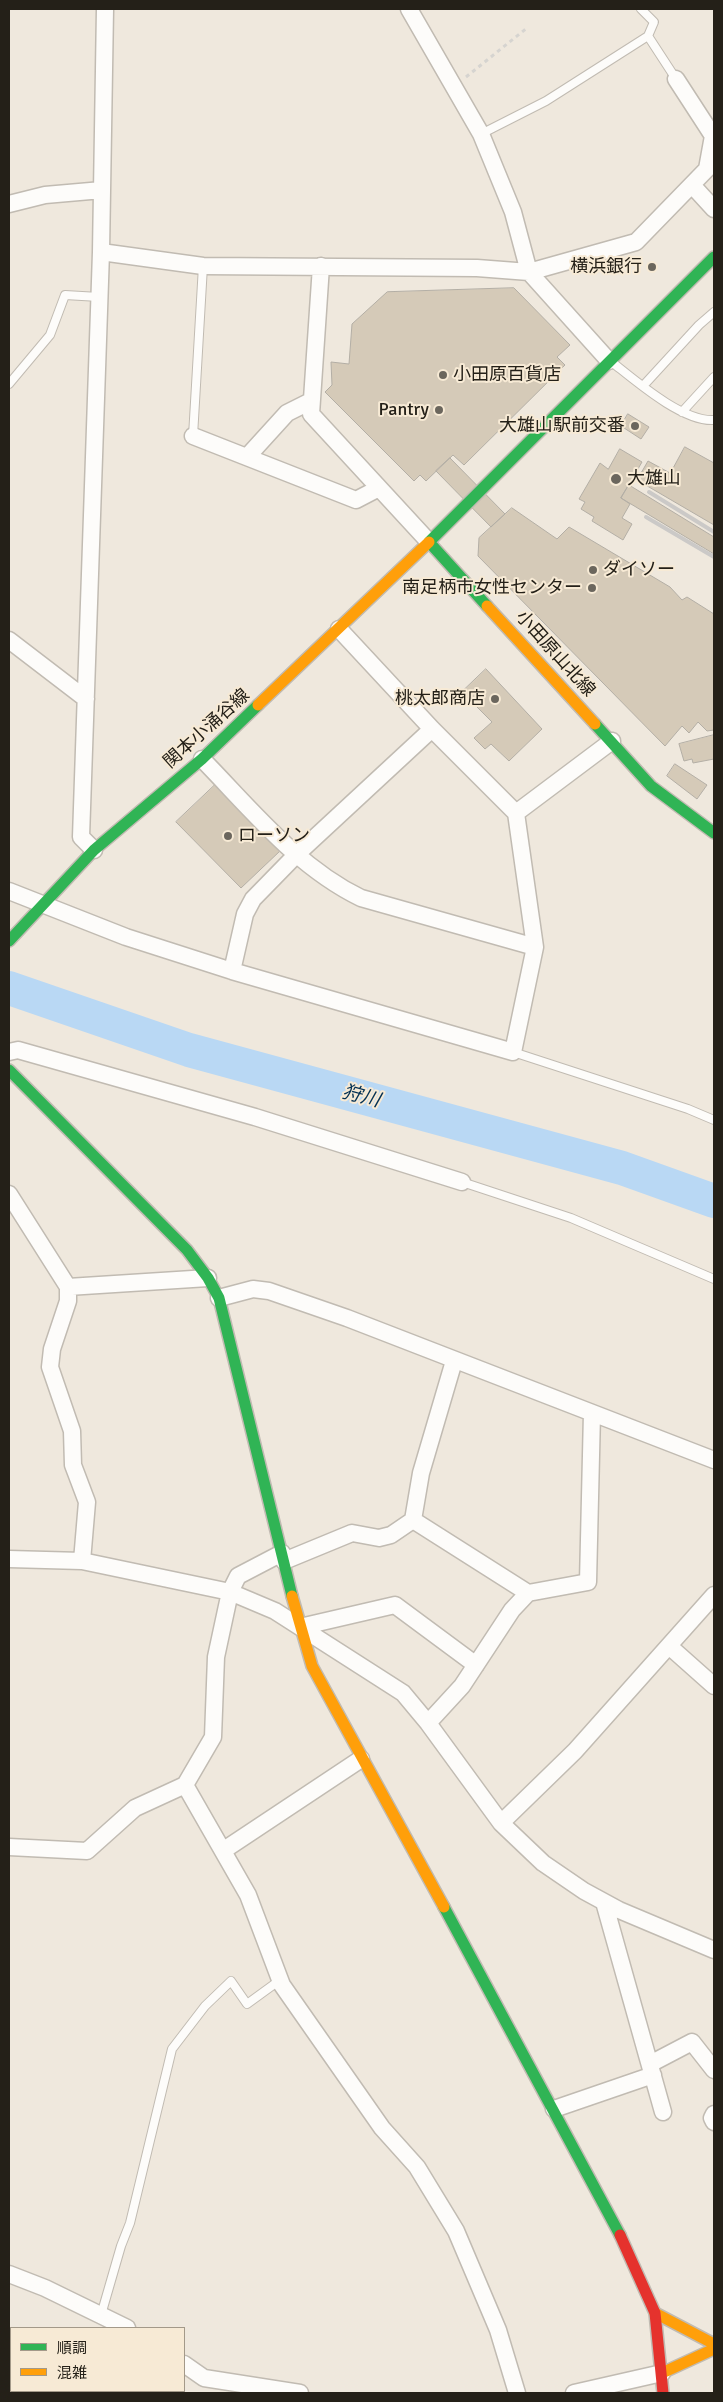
<!DOCTYPE html>
<meta charset="utf-8">
<style>
body{margin:0}
#map{position:relative;width:723px;height:2402px;overflow:hidden;background:#efe8dd;font-family:Signika,"Noto Sans JP",sans-serif}
canvas{display:block}
.frame{position:absolute;inset:0;border:10px solid #242018;pointer-events:none}
.legend{position:absolute;left:10px;top:2327px;width:175px;height:65px;box-sizing:border-box;background:#f7ead5;border:1px solid #a39989;margin:0;padding:6px 9px;list-style:none;font-size:15px;color:#242018}
.legend li{display:flex;align-items:center;gap:10px;height:25px}
.legend b{width:25px;border:1px solid #a39989}
</style>
<div id="map">
<canvas width="723" height="2402"></canvas>
<div class="frame"></div>
<ul class="legend">
<li><b style="height:6px;background:#30b455"></b>順調</li>
<li><b style="height:6px;background:#ff9f0a"></b>混雑</li>
</ul>
</div>
<script>
const c = document.querySelector('canvas').getContext('2d');
c.lineJoin = 'round';
function stroke(path, color, width, dash) { c.strokeStyle = color; c.lineWidth = width; c.lineCap = dash ? 'butt' : 'round'; c.setLineDash(dash || []); c.stroke(path); }
function fillPath(path, color) { c.fillStyle = color; c.fill(path, 'evenodd'); }
function label(font, color, halo, rows, align = 'center') {
  c.font = font + ' Signika,"Noto Sans JP",sans-serif'; c.lineWidth = 4; c.setLineDash([]); c.textBaseline = 'middle'; c.strokeStyle = halo; c.fillStyle = color; for (const [text, x, y, turn = 0] of rows) {
    c.save(); c.translate(x, y); c.rotate((+turn || 0) * Math.PI / 180); c.textAlign = isNaN(turn) ? turn : align; if (halo) c.strokeText(text, 0, 0); c.fillText(text, 0, 0); c.restore();
  }
}
const river = new Path2D(`
 M9,988L189,1050L622,1168L714,1201`);
const building = new Path2D(`
 M514,288L570,345L557,357L565,365L464,465L453,455L426,481L420,475L414,481L325,392L332,385L331,362L349,364L352,324L387,292Z
 M628,414L649,427L641,439L621,426Z
 M685,447L714,463V525L637,480L648,461L670,473Z
 M620,449L642,462L621,498L630,504L622,518L632,524L623,540L592,521L594,517L581,509L585,502L579,499L600,463L608,469Z
 M450,458L505,514L491,527L436,471Z
 M629,485L714,537V554L621,498Z
 M512,508L557,539L569,527L670,587L682,600L687,597L714,614V730L707,731L698,722L689,733L682,726L665,746L478,556L479,538Z
 M486,669L542,729L509,761L491,744L485,749L474,738L492,722L462,692Z
 M714,735V759L693,763L692,759L684,761L679,744Z
 M675,764L707,785L697,799L667,776Z
 M215,785L280,851L241,888L176,822Z`);
const path = new Path2D(`
 M466,77L527,28`);
const lane = new Path2D(`
 M641,9L654,22L648,36
 M481,134L546,101L648,36L676,79
 M613,363C637,382 683,422 714,420
 M9,384L50,335L65,295L99,297
 M643,386L699,325L714,312
 M682,412L714,377
 M193,436L203,266
 M513,1052L688,1109L714,1120
 M462,1182L571,1218L714,1279
 M101,2315L121,2246L130,2223L172,2049L205,2006L231,1981L247,2004L280,1980`);
const street = new Path2D(`
 M409,9L481,134L513,212L529,272L609,361
 M692,185L714,209
 M9,204L45,195L102,190
 M101,252L203,266L477,268L529,272L636,242L707,169L713,136L676,79
 M321,266L311,414L429,542
 M193,436L356,500L379,488
 M247,457L287,413L311,401
 M9,640L86,699
 M202,759C251,809 297,867 361,898L535,947
 M516,813L612,741
 M94,850L81,837L101,252L105,9
 M9,891L126,937L232,971L513,1052L535,947L516,813L432,729L339,629
 M232,971L245,914L253,899L296,855L432,729
 M9,1052L18,1050L255,1117L462,1182
 M9,1194L68,1287V1301L52,1349L50,1367L72,1431L73,1465L87,1502L82,1561
 M68,1287L208,1278
 M219,1298L253,1289L269,1291L347,1318L714,1460
 M413,1520L421,1473L454,1361
 M9,1559L82,1561L230,1592L275,1611L403,1693L428,1723L501,1823L543,1863L584,1891L619,1910L714,1950
 M284,1561L352,1533L379,1538L391,1535L413,1520L528,1593L588,1582L592,1413
 M300,1627L395,1605L476,1665
 M669,1646L714,1686
 M428,1723L462,1686L512,1610L528,1593
 M185,1785L213,1737L216,1657L230,1592L238,1576L282,1553
 M501,1823L575,1751L714,1595
 M9,1847L87,1851L135,1808L185,1785L248,1895L282,1985L382,2128L417,2167L456,2231L498,2330L517,2393
 M224,1850L361,1759
 M604,1902L663,2112
 M650,2064L692,2042L714,2070
 M554,2109L653,2075
 M714,2114L712,2118L714,2122
 M9,2274L45,2288L127,2328
 M184,2364L204,2378L300,2393
 M574,2393L662,2373`);
const fast = new Path2D(`
 M487,606L429,542L714,257
 M595,724L651,786L714,833
 M9,941L94,850L202,759L258,705
 M9,1070L187,1250L208,1278L219,1298L292,1596
 M444,1907L620,2235`);
const slow = new Path2D(`
 M487,606L595,724
 M258,705L429,542
 M292,1596L312,1666L444,1907
 M655,2313L714,2344
 M662,2373L714,2349`);
const jam = new Path2D(`
 M620,2235L655,2313L663,2393`);
const rail = new Path2D(`
 M649,492L714,532
 M646,517L714,557`);
const markers = [
 [652,267,5,"#6b665d"],
 [443,375,5,"#6b665d"],
 [439,410,5,"#6b665d"],
 [635,426,5,"#6b665d"],
 [616,479,6,"#6b665d"],
 [593,570,5,"#6b665d"],
 [592,588,5,"#6b665d"],
 [495,699,5,"#6b665d"],
 [228,836,5,"#6b665d"]
];
const poiNames = [
 ["横浜銀行",642,267],
 ["小田原百貨店",453,375,"left"],
 ["Pantry",429,410],
 ["大雄山駅前交番",625,426],
 ["大雄山",627,479,"left"],
 ["ダイソー",603,570,"left"],
 ["南足柄市女性センター",582,588],
 ["桃太郎商店",485,699],
 ["ローソン",238,836,"left"]
];
const streetNames = [
 ["小田原山北線",555,654,48],
 ["関本小涌谷線",207,729,-42]
];
const waterNames = [
 ["狩川",361,1097,15]
];
stroke(river, '#b9d8f4', 34);
fillPath(building, '#d5cab8');
stroke(building, '#b3aea5', 1);
stroke(lane, '#c1bbb2', 10);
stroke(street, '#c1bbb2', 19);
stroke(fast, '#c1bbb2', 14);
stroke(slow, '#c1bbb2', 14);
stroke(jam, '#c1bbb2', 14);
stroke(path, '#d6d4d0', 3, [4, 4]);
stroke(lane, '#fdfcfa', 8);
stroke(street, '#fdfcfa', 16);
stroke(fast, '#30b455', 11);
stroke(slow, '#ff9f0a', 11);
stroke(jam, '#e5322d', 11);
stroke(rail, '#cbc9c7', 4);
for (const [x, y, r, color] of markers) { const dot = new Path2D(); dot.arc(x, y, r, 0, 2 * Math.PI); c.fillStyle = color; c.fill(dot); stroke(dot, '#f7ead5', 2); }
label('18px', '#242018', '#f7ead5', poiNames, 'right');
label('18px', '#242018', '#f7ead5', streetNames);
label('italic 19px', '#033053', '#f7ead5', waterNames);
</script>
